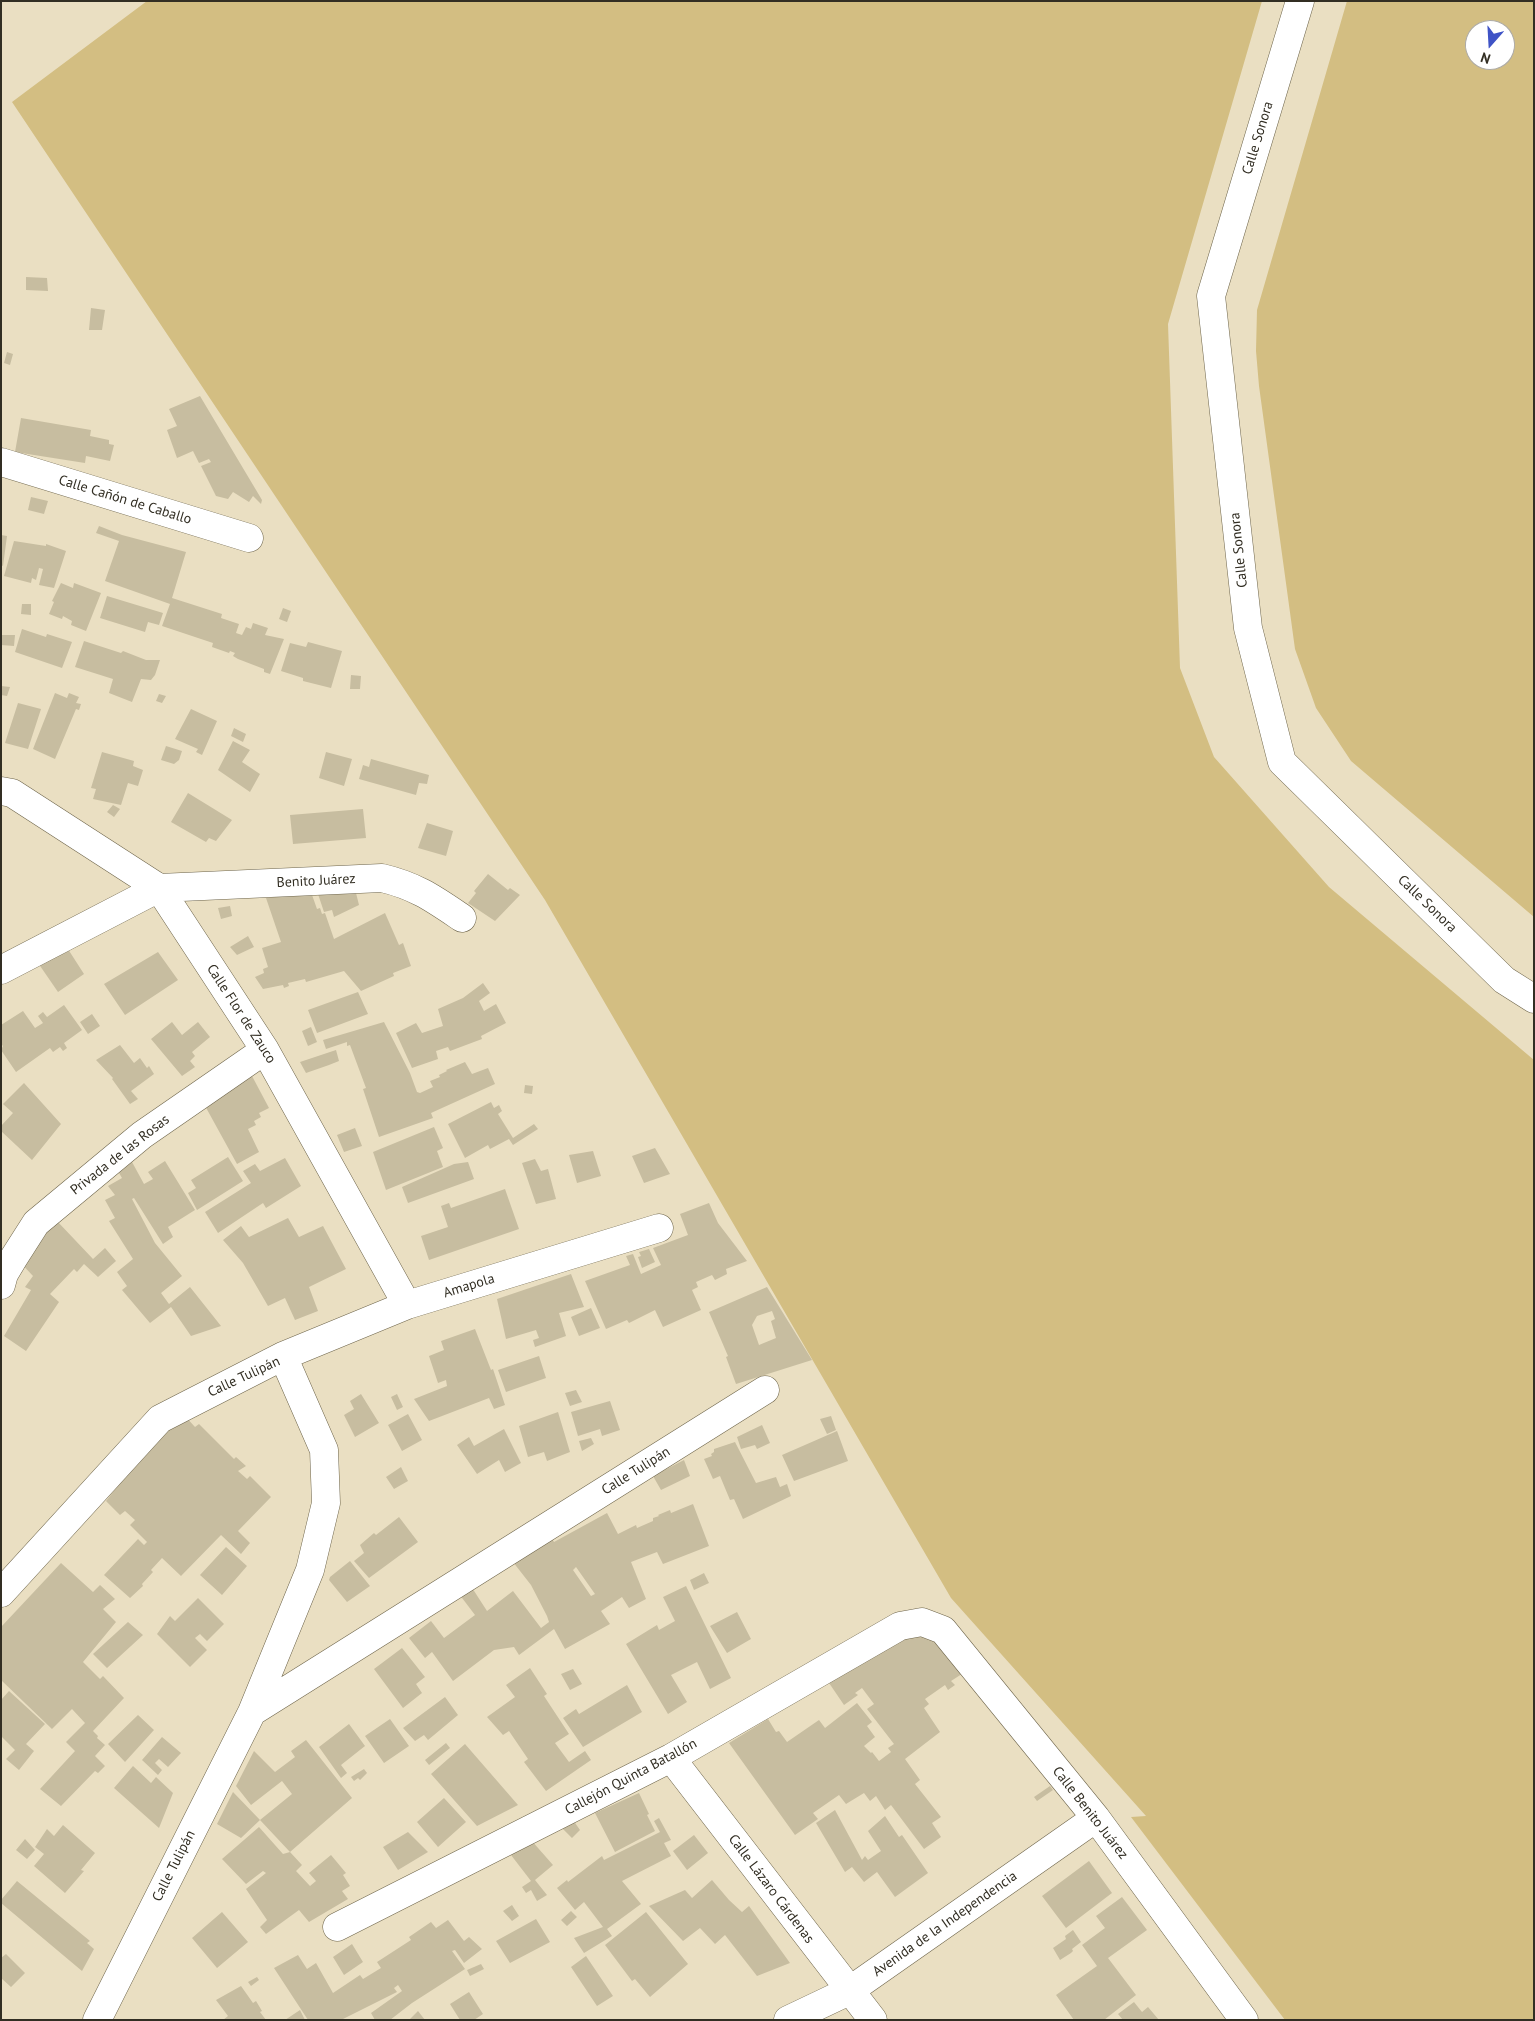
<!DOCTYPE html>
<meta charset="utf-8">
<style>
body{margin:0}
#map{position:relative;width:1535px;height:2021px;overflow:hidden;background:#eadfc2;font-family:"PT Sans",sans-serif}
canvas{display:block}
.frame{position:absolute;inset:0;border:2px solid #322e23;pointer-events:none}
.north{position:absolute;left:1465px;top:20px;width:50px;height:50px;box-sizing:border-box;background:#fff;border:1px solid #adaba7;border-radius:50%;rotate:199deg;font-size:14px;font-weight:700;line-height:20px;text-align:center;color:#322e23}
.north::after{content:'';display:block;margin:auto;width:18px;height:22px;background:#3f53c6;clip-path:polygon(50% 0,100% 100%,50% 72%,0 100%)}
</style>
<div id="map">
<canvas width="1535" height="2021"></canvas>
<div class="frame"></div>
<div class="north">N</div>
</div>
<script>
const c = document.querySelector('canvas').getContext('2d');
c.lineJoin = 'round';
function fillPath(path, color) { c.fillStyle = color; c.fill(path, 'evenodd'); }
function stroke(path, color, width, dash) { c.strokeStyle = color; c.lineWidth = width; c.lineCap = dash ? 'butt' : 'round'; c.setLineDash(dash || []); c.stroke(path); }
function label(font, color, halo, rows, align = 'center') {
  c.font = font + ' "PT Sans",sans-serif'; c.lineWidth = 4; c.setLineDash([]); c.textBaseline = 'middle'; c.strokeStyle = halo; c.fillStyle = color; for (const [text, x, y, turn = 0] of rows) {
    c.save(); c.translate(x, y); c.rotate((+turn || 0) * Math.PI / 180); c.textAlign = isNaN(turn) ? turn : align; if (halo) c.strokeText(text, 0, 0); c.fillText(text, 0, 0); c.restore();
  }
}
const green = new Path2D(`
 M147,1H1262L1168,324L1180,668L1214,757L1329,887L1534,1060V2020H1285L1131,1817L1146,1816L951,1598L545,900L12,102Z
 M1347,1H1534V917L1351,761L1316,708L1295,649L1259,386L1256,351L1257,310ZM1475,30H1505V60H1475Z`);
const building = new Path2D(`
 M26,277L47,278L48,291L26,290Z
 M91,308L105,310L102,330H89Z
 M7,352L13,354L10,365L4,363Z
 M200,396L262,500L261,504L253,496L249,502L233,492L228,499L216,496L201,466L211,462L209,459L199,463L193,451L177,458L167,430L177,426L169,409Z
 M21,418L91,430L90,436L109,440V444L114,445L110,461L86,456L85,463L15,452Z
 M31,497L48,501L44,514L28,510Z
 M99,526L122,535L186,552L172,598L222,614L221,618L239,624L236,633L242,635L246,627L251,629L253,623L268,628L265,635L284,639L270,674L264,672V669L238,659L233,656L235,653L230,651L229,653L212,647L213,643L162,626L170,604L105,581L119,541L96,533Z
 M1,535L7,536L3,566L1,565Z
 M14,541L46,546V544L66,551L54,588L39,585L43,569L39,568L36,580L32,578L31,583L4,576Z
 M61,583L73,588L74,583L101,593L86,631L71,625L72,621L63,616L62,619L49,614L54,602L52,601Z
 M107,596L163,613L159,625L148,622L145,632L100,618Z
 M22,604H31V615L21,614Z
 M283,608L291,611L287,622L279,619Z
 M22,629L46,637L47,634L72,642L62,668L15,652Z
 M1,635H15L14,646L1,645Z
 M84,641L121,653L123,651L146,660H160L155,675L151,680L141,679L132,702L109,693L113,679L75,667Z
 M308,642L342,651L331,688L303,681V678L281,671L290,643L306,647Z
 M351,675L361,676L360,689H350Z
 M1,686L10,687L7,696L1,695Z
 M55,693L67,698L69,693L79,697L76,703L81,704L79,710L76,709L55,759L33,749Z
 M159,694L166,696L162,703L156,701Z
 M18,703L41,709L28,749L5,743Z
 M191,709L217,721L202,755L196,752L198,749L175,739Z
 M234,728L246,734L243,742L231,736Z
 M233,741L250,750L242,762L260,774L250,792L218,770Z
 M166,746L182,751L179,760L174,764L161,760Z
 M102,752L134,761L133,766L143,770L138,786L128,783L121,805L93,799L96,789L91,788Z
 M326,752L352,759L344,786L319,778Z
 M371,759L429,775L427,784L419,783L416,795L359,779L363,765L369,767Z
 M188,793L232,820L216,841L209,838L206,842L171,822Z
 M113,805L120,809L114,817L107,812Z
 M363,809L366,838L293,844L290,815Z
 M427,823L453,831L446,856L418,848Z
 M488,874L508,890L510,888L520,895L495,921L468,903L476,893L474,891Z
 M355,889L359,905L334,917L332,910L324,912L317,891Z
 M311,892L317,909L320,908L322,914L325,913L334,939L385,913L399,945L403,943L411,966L393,973L394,976L361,991L344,971L306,982L305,979L288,983L289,986L284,988L283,985L263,989L255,977L264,973L263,969L268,967L262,948L281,942L266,898Z
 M230,906L232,916L221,919L218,908Z
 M248,936L254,947L237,955L230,947Z
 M66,946L84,974L58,992L36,960Z
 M158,952L178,980L125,1015L104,984Z
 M483,983L490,993L479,1001L484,1011L496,1004L506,1023L481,1036L482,1039L450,1051L448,1047L436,1051L438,1059L412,1068L396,1033L416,1023L422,1033L443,1026L438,1009L463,998Z
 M358,992L368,1014L317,1033L308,1010Z
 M64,1005L82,1030L64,1043L67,1048L63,1051L60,1047L53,1052L50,1048L16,1072L1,1050L3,1046L1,1044V1025L23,1011L35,1028L43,1023L38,1016L43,1012L47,1017Z
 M92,1014L100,1026L88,1034L80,1022Z
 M172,1022L182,1035L198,1022L210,1037L192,1052L195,1056L190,1061L195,1067L182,1076L151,1039Z
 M384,1022L410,1073L417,1092L420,1093L433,1087L430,1081L440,1077L439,1075L447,1071L446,1070L465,1062L472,1074L488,1068L495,1084L431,1113L433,1118L379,1137L363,1089L366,1088L350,1045L347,1046V1042L326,1049L323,1040Z
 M311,1027L317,1042L308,1046L302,1031Z
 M120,1045L134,1063L140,1058L147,1068L149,1066L154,1074L131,1091L138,1099L130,1104L112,1079L113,1078L96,1060Z
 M336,1050L339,1061L329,1065L306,1073L300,1062Z
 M252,1076L269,1108L259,1113L261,1117L254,1121L256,1125L248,1129L259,1152L237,1164L204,1104Z
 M24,1083L61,1124L32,1160L1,1131V1126L13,1113L3,1104Z
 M525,1085L533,1086L532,1094L524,1093Z
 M491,1102L494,1108L499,1105L502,1111L498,1114L513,1138L534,1124L538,1129L513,1145L509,1139L490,1149L488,1145L465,1158L448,1124Z
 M434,1127L443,1148L437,1151L443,1167L386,1190L373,1152Z
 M355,1128L362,1146L344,1152L337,1135Z
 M655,1148L670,1174L644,1183L632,1156Z
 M593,1151L601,1176L577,1183L569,1155Z
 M228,1157L243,1181L197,1210L188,1193L196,1188L191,1180Z
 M285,1158L301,1186L266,1208L263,1203L218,1233L205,1212L251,1183L243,1171L255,1164L260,1171Z
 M535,1159L541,1171L548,1169L556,1199L536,1204L522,1163Z
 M165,1161L195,1210L168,1227L173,1237L163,1244L134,1198L132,1199L155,1243L182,1276L161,1293L169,1304L190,1287L221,1326L191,1336L171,1307L150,1323L122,1290L127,1286L117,1272L133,1259L109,1221L115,1218L105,1200L115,1195L108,1186L122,1178L119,1173L132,1162L144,1184L153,1179L148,1172Z
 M468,1162L474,1179L408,1203L402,1187L454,1164Z
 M505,1189L519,1229L429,1260L421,1236L448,1227L441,1206L449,1203L451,1208Z
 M709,1203L718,1223L747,1261L726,1269L727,1274L715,1280L712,1275L696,1282L698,1287L692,1290L701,1310L663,1327L655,1310L629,1323L627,1320L606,1329L585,1281L630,1265L626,1256L633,1254L641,1274L661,1265L653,1248L688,1235L680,1214Z
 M288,1218L299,1237L323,1226L346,1269L309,1287L318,1311L295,1320L285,1298L268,1306L243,1263L223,1240L241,1226L249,1237Z
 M57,1221L93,1259L105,1248L116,1261L98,1277L84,1264L77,1272L74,1269L50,1294L59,1302L26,1351L4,1336L31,1290L25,1287L33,1276L17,1259Z
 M649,1249L655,1262L642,1268L638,1257L641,1256L639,1252Z
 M571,1274L584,1307L559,1313L566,1336L535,1347L533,1340L539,1338L536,1330L506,1339L497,1299Z
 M767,1287L812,1360L736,1384L726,1357L728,1356L709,1312ZM772,1311L775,1319L771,1321L776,1338L759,1345L752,1325L757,1316Z
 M591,1308L600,1328L579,1336L571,1317Z
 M475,1329L491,1370L493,1369L505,1405L494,1409L489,1398L429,1421L414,1399L447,1386L446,1380L438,1383L429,1356L444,1350L441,1341Z
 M539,1356L546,1378L506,1392L498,1370Z
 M576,1390L582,1402L570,1406L565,1393Z
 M361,1394L379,1423L355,1437L344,1415L354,1409L350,1401Z
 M397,1394L403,1407L397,1410L391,1397Z
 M610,1401L620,1430L602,1436L600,1429L578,1436L571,1412Z
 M558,1412L570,1452L547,1461L544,1452L528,1457L519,1426Z
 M408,1414L422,1440L402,1451L388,1425Z
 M185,1416L195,1427L199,1424L234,1459L236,1457L246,1466L238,1471L247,1479L250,1476L271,1497L238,1531L250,1543L241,1554L221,1535L181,1576L162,1558L151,1570L153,1572L142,1584L143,1586L130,1598L104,1575L138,1539L144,1545L147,1542L130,1525L135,1520L125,1511L120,1515L106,1501L148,1448Z
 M831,1416L836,1430L827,1434L820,1419Z
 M762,1425L770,1443L757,1449L755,1445L741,1449L737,1437Z
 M504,1429L521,1463L505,1472L499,1460L477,1474L457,1445L469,1437L474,1446Z
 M837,1431L848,1461L794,1481L782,1455Z
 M591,1438L594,1444L582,1451L579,1441Z
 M735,1442L756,1483L776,1477L780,1487L787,1484L791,1496L743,1519L734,1499L730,1500L720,1476L713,1479L704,1459L712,1456L711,1454L714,1452V1449Z
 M684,1460L690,1476L661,1490L653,1476Z
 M401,1467L408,1481L394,1489L386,1477Z
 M693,1504L709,1546L663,1564L657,1552L631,1562L646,1599L629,1608L622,1597L601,1611L610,1624L565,1649L554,1629L519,1655L514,1647L494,1650L453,1681L432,1652L425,1658L409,1638L431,1621L444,1638L475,1615L456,1590L467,1580L487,1611L513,1591L541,1628L549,1622L547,1616L531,1585L513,1562L550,1535L554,1542L607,1513L618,1534L636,1525L637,1528L653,1521V1518L659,1516L658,1515L670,1510L671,1513ZM576,1567L595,1594L591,1596L573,1570Z
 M399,1517L418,1542L369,1578L354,1561L364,1553L360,1545L374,1533L376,1535Z
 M226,1547L247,1566L222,1595L200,1575Z
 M350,1561L370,1586L347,1602L329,1580L330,1577Z
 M61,1563L93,1592L100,1585L115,1599L103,1609L116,1622L83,1662L100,1679L103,1676L124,1698L93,1731L98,1736L97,1738L105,1745L95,1756L105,1766L98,1773L95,1771L61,1806L40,1789L75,1751L66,1742L85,1723L72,1709L52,1729L1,1680V1627Z
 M704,1573L709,1583L694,1590L690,1580Z
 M686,1586L731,1678L710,1689L697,1662L671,1675L687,1702L668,1714L626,1644L657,1625L659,1630L675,1621L663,1597Z
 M198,1598L224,1624L207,1641L200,1634L195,1638L207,1650L190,1667L157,1634L170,1616L175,1621Z
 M737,1612L751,1639L727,1653L710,1626Z
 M128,1622L143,1635L107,1668L93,1654Z
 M930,1628L965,1672L951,1681L955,1685L948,1690L945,1685L925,1699L929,1704L924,1708L940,1732L905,1759L920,1780L915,1784L941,1817L932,1823L941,1837L924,1849L891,1805L885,1810L876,1796L870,1801L864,1793L846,1804L839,1795L813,1813L818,1819L795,1835L729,1743L768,1719L776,1732L779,1731L787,1742L819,1720L825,1728L857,1703L872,1722L867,1726L875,1737L864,1746L871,1753L872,1752L879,1761L891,1752L888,1748L894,1744L867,1709L874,1704L862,1688L855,1693L858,1695L844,1705L827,1680L881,1646Z
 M402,1648L425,1677L416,1684L422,1693L403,1708L374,1669Z
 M530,1668L547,1694L544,1696L569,1734L555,1743L569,1762L585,1751L591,1760L546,1791L524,1762L528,1759L509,1731L503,1735L487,1717L515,1697L506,1685Z
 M573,1669L582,1684L570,1690L561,1674Z
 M627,1685L642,1712L583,1747L563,1718L576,1709L579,1714Z
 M9,1691L45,1724L26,1744L34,1751L19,1770L6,1759L15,1750L1,1736V1700Z
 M445,1697L458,1715L428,1740L424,1735L415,1741L403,1728Z
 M138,1715L154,1730L125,1762L108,1744Z
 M390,1719L409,1746L384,1763L365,1736Z
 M349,1724L365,1746L341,1765L347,1773L341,1778L319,1747Z
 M162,1737L181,1753L168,1767L159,1759L155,1763L162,1770L158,1775L142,1760Z
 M306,1740L352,1798L290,1852L302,1865L296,1871L310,1886L316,1881L309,1873L331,1855L346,1873L343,1875L350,1886L342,1891L348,1899L309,1922L299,1910L266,1934L260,1927L267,1920L246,1889L266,1873L263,1871L246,1884L222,1859L259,1827L283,1854L290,1852L260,1820L292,1794L282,1781L251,1805L236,1786L254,1751L275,1772L295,1757L291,1751Z
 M446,1743L450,1748L429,1765L425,1760Z
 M465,1744L518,1805L477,1826L431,1774Z
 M133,1766L151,1783L156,1777L173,1793L159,1828L114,1788Z
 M364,1769L367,1773L360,1780L358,1778L354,1781L351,1777Z
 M1050,1786L1053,1790L1037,1801L1034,1797Z
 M233,1792L260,1820L241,1838L217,1824Z
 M639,1793L649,1814L647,1815L655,1831L615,1852L595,1813Z
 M444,1798L466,1822L438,1847L417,1822Z
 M835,1810L862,1860L865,1856L868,1860L881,1851L868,1831L885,1816L899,1837L902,1835L928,1873L895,1897L877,1872L864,1882L852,1867L845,1872L816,1823Z
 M659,1818L671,1840L664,1843L671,1856L622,1881L641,1904L607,1929L612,1936L584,1953L574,1938L603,1927L584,1902L575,1910L557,1888L567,1880L568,1882L602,1856L604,1860L660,1832L654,1821Z
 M573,1820L580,1830L572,1838L561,1827Z
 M63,1825L95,1853L81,1870L84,1871L65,1893L34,1866L44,1854L35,1847L47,1829L54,1836Z
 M408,1832L428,1852L398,1870L383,1847Z
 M694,1835L708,1853L687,1870L673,1851Z
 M25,1839L35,1850L27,1859L16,1850Z
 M531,1840L553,1865L535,1880L547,1895L537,1901L531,1890L526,1893L522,1887L531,1881L511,1855Z
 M1089,1861L1112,1893L1066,1928L1042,1896Z
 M712,1880L729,1900L742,1912L749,1906L790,1963L757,1976L725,1935L715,1944L700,1928L683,1941L649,1906L685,1890L692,1898Z
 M17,1881L90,1941L87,1943L94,1949L82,1971L1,1903V1900Z
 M1122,1897L1147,1930L1108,1958L1136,1995L1104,2020H1074L1056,1995L1097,1966L1082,1945L1105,1928L1096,1916Z
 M512,1905L519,1916L512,1921L503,1911Z
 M571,1911L577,1917L567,1926L561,1920Z
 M222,1912L248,1942L217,1968L192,1938Z
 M646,1912L688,1964L650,1997L635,1979L632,1981L605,1945Z
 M536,1919L550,1942L510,1963L496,1941Z
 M448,1920L464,1941L469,1937L482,1949L464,1963L455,1950L452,1951L465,1969L412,2003L390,2020H375L371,2013L402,1991L398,1985L394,1988L397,1992L341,2020H308L274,1968L298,1955L307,1969L316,1963L333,1993L360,1975L363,1979L381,1968L377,1962L411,1940L409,1937L431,1922L436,1928Z
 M1073,1930L1081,1942L1072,1949L1073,1951L1071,1953L1060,1960L1053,1948L1066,1939L1065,1936Z
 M352,1944L363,1962L344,1975L333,1957Z
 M6,1954L25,1973L11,1987L1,1978V1958Z
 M586,1956L613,1996L597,2006L571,1967Z
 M481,1964L484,1969L470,1976L467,1970Z
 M257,1977L259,1980L251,1986L248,1982Z
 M241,1986L253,2003L256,2001L262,2011L260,2012L266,2020H223L228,2016L216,2000Z
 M469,1992L483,2014L474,2020H460L450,2004Z
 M1134,2002L1142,2012L1148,2007L1159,2020H1123L1118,2014Z
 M300,2010L305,2020H285Z
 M418,2011L425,2020H409Z`);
const street = new Path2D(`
 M1300,1L1211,296L1248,628L1282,762L1504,980L1534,999
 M1,462L249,538
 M1,791L12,793L159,888L265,1050L407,1305
 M1,970L159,888L382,878C416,886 434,899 462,918
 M1,1285L4,1274L13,1259L36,1223L142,1135L265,1050
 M1,1593L160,1419L283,1356L407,1305L659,1228
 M252,1712L765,1390
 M671,1758L873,2020
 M337,1927L671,1758L900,1626L922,1622L943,1630L1096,1818L1244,2020
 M97,2020L252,1712L310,1570L326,1503L324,1450L283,1356
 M788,2020L849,1991L1096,1818`);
const streetNames = [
 ["Calle Sonora",1258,138,-73],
 ["Calle Cañón de Caballo",125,500,17],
 ["Calle Sonora",1239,550,-96],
 ["Benito Juárez",316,881,-3],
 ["Calle Sonora",1427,904,44],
 ["Calle Flor de Zauco",241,1014,57],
 ["Privada de las Rosas",120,1155,-38],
 ["Amapola",469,1286,-17],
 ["Calle Tulipán",244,1377,-25],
 ["Calle Tulipán",636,1471,-32],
 ["Callejón Quinta Batallón",631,1777,-28],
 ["Calle Benito Juárez",1090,1813,52],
 ["Calle Tulipán",174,1866,-63],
 ["Calle Lázaro Cárdenas",771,1889,53],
 ["Avenida de la Independencia",945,1924,-35]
];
fillPath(green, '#d3be82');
fillPath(building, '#c7bda0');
stroke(street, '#6d644a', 29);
stroke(street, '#fff', 28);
label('14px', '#322e23', '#fff', streetNames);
</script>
